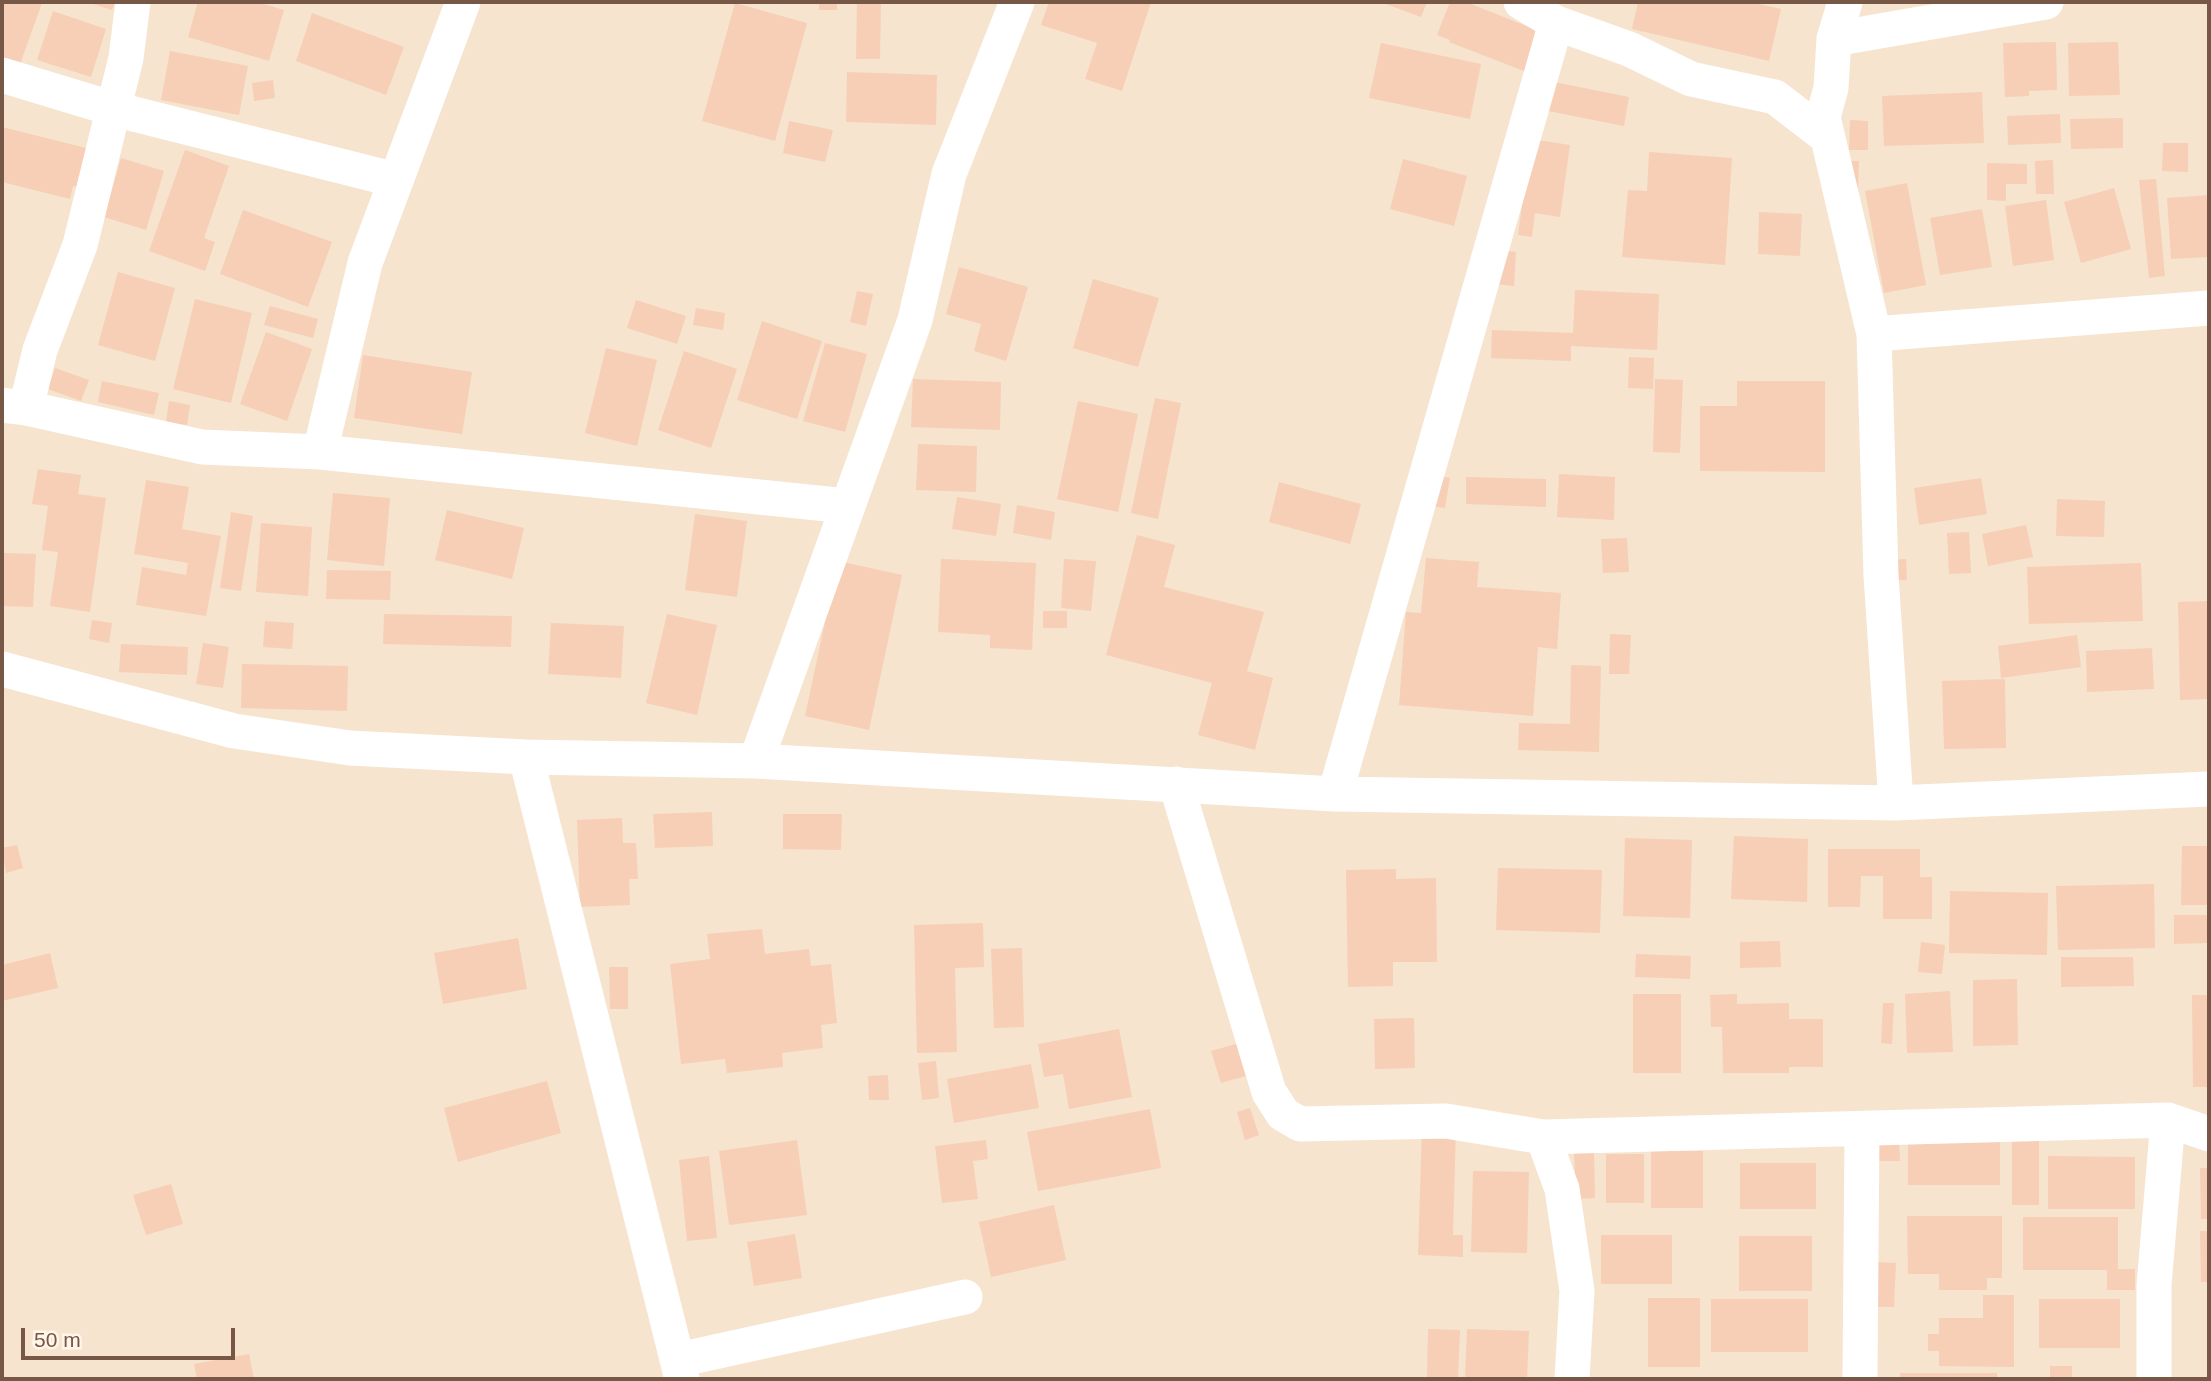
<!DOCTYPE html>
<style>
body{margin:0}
#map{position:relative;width:2211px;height:1381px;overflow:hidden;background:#fef2e1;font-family:Arial,sans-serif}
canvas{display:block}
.frame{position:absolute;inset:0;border:4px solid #775746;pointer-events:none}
.scale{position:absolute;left:21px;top:1328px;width:214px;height:32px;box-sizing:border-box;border:4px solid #775746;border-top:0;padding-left:9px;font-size:21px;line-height:24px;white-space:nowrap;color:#775746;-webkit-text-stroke:5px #fff6e9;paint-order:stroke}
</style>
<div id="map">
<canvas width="2211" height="1381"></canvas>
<div class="frame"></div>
<div class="scale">50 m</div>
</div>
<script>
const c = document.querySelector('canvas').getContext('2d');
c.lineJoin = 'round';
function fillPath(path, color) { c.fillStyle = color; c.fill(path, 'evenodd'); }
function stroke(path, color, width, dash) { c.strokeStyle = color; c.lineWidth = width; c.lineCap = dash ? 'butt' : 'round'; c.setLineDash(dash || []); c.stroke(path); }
const residential = new Path2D(`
 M2,2H2209V1379H2Z`);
const building = new Path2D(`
 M2,2L42,3L19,67L2,61Z
 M87,2H115L112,10Z
 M198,2H257L284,10L269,61L188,37Z
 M819,2H837V10H819Z
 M857,2H881L880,59H856Z
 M1049,2H1151L1122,91L1085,79L1097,43L1041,25Z
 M1380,2H1427L1421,17Z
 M1450,2H1466L1544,33L1529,73L1449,42L1450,40L1437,35Z
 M1638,2H1750L1781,9L1769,61L1632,29Z
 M735,3L807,23L775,141L702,121Z
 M53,11L106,29L91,77L37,60Z
 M312,13L404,47L386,95L296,61Z
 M2056,42L2057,90L2029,91V96L2005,97L2003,43Z
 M2118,42L2120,95L2069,96L2068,43Z
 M1381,43L1481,64L1470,119L1369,98Z
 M170,51L248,66L239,115L161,100Z
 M847,72L937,75L936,125L846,122Z
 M273,80L275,98L254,101L252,83Z
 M1549,81L1629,97L1624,126L1543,110Z
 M1982,92L1984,143L1884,146L1882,96Z
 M2060,114L2061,143L2008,145L2007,116Z
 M2123,118V148L2071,149L2070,119Z
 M1850,120L1868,121V150H1849Z
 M789,121L833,130L825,162L783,153Z
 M2,127L94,150L84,188L73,186L70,199L2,182Z
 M1531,139L1570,145L1560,217L1535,213L1532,237L1518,235Z
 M2163,143H2188V172L2162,171Z
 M185,150L229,166L204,238L215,242L205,271L149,251Z
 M1649,152L1732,158L1725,265L1622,257L1628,190L1647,191Z
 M121,158L164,171L146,230L104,217Z
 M1403,159L1467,176L1454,226L1390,209Z
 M2053,160L2054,194H2036L2035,161Z
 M1841,161H1859L1858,188H1841Z
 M1987,163L2027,164V184H2006V201L1987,200Z
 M2156,179L2165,276L2149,278L2139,180Z
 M1907,183L1926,285L1884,293L1865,191Z
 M2114,188L2131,249L2081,263L2064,202Z
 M2209,195V257L2171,259L2167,198Z
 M2046,200L2054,260L2013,266L2005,206Z
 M1982,209L1992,267L1940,275L1930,218Z
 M243,210L332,242L308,307L220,274Z
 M1759,212L1802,214L1800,256L1758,254Z
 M1498,250L1516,252L1514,286L1495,284Z
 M959,267L1028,287L1006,361L974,351L981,324L946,314Z
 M118,272L175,288L155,361L98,345Z
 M1093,279L1159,298L1138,367L1073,348Z
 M1575,290L1659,294L1657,350L1571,346V361L1491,358L1492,330L1573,333Z
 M857,291L873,294L866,326L850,322Z
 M195,299L252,313L231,403L173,389Z
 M636,300L686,316L677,344L627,328Z
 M270,306L318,319L313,338L264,325Z
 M696,308L725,313L723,330L693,325Z
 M762,321L822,341L797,419L737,400Z
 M266,332L312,349L287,421L240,404Z
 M825,343L867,354L845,432L803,421Z
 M606,348L657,360L637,446L585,433Z
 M684,351L737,369L711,448L658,430Z
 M363,355L472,372L462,434L354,418Z
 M1629,357L1654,358L1653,389L1628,388Z
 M55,368L89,380L81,401L48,389Z
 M913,379L1001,382L1000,430L911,427Z
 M1655,379L1683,380L1680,453L1653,452Z
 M102,381L159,393L154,415L98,402Z
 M1737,381H1825V472L1700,471V406H1737Z
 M1155,398L1181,403L1158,519L1131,513Z
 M169,401L190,405L187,425L166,422Z
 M1078,401L1138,414L1118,512L1057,499Z
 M918,444L977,446L976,492L916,490Z
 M38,469L81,475L78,494L106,498L90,612L50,606L58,552L42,550L48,506L32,504Z
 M1428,474L1450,478L1445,508L1423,505Z
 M1559,474L1615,477L1614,520L1557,517Z
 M1466,477L1546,479V507L1466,504Z
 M1981,478L1987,514L1919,525L1914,488Z
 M146,480L189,487L182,529L221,536L206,616L136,605L142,567L186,575L188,563L134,554Z
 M1279,482L1361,504L1350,544L1269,522Z
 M333,493L390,498L384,566L327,560Z
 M957,497L1001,504L996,536L952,529Z
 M2057,499L2105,501L2104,537L2056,536Z
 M1017,505L1055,512L1051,540L1013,533Z
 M447,510L524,528L512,579L435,560Z
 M231,512L253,516L241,591L220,588Z
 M695,514L747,521L737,597L685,590Z
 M261,523L312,527L308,596L256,592Z
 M2026,525L2033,557L1988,566L1982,534Z
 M1969,532L1971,573L1949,574L1947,533Z
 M1137,535L1175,545L1164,587L1264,612L1247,671L1273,678L1255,750L1198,735L1212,683L1106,655Z
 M1627,538L1629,572L1603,573L1601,539Z
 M2,553L36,554L33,607L2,606Z
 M1426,558L1479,562L1477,587L1561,593L1557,649L1538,647L1533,716L1399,705L1406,612L1421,613Z
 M941,559L1036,563L1032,650L990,648V635L938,632Z
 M1064,559L1096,561L1091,611L1061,608Z
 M1906,559L1907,580L1884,581L1883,560Z
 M838,561L902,575L869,730L805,716Z
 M2141,563L2143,621L2029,624L2027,567Z
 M327,570L391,571L390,600L326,599Z
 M2209,601V699L2180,700L2178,602Z
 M1043,611H1067V628H1043Z
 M384,614L512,616L511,647L383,644Z
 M667,614L717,625L697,715L646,703Z
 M92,620L112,623L109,643L89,639Z
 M265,621L294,623L292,649L263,647Z
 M551,623L624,626L621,678L548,674Z
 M1610,634L1631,635L1629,674H1609Z
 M2077,635L2081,667L2001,678L1998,646Z
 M203,643L229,647L223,688L196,684Z
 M121,644L188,647L187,675L119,672Z
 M2152,648L2154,689L2087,692L2086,651Z
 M242,664L348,666L347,711L241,708Z
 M1571,665L1601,666L1599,752L1518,750L1519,723L1570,724Z
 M2005,679L2006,748L1944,749L1942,681Z
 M712,812L713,846L655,848L653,814Z
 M783,814H842L841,850L783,849Z
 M622,818L623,843H636L638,879H629L630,905L580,907L577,820Z
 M1734,836L1808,839L1807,902L1731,899Z
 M1625,838L1692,840L1690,918L1623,916Z
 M17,845L23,868L6,873L2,848Z
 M2182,846H2209V905H2181Z
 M1828,849H1920V877H1932V919H1883V876H1861L1860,907H1828Z
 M1498,868L1602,870L1600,933L1496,930Z
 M1396,869V879L1436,878L1437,962H1393V986L1348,987L1346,870Z
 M2154,884L2155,948L2058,950L2056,886Z
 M1950,891L2048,893L2047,955L1949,953Z
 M2174,915H2209V943L2174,944Z
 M983,923L984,967L955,968L957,1052L917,1053L914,925Z
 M762,929L765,954L809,949L811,966L831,964L837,1023L821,1025L823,1048L782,1053L783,1067L727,1073L725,1059L681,1064L670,964L710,959L707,934Z
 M518,938L527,989L443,1004L434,953Z
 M1780,941L1781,967L1740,968V942Z
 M1921,942L1945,945L1942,974L1918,972Z
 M1022,948L1024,1027L994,1028L991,949Z
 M50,953L58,988L2,1001V965Z
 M1636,954L1691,956L1690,979L1635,977Z
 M2061,957H2133L2134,986L2061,987Z
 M609,967H628V1009H610Z
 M2017,979L2018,1045L1973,1046V980Z
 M1950,991L1953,1052L1907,1053L1905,994Z
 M1633,994H1681V1073H1633Z
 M1737,994V1004L1789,1003V1019H1823V1067H1789V1073H1723L1722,1027H1711L1710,995Z
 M2192,995H2209V1087H2193Z
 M1883,1003H1894L1892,1044L1881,1043Z
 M1414,1018L1415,1068L1375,1069L1374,1019Z
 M1119,1029L1132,1097L1069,1109L1063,1074L1044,1077L1038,1044Z
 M1236,1044L1246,1076L1221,1083L1211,1051Z
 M936,1061L939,1098L922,1100L918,1063Z
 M1031,1064L1039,1108L954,1123L947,1079Z
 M888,1075L889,1100H869L868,1076Z
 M547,1081L561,1133L458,1162L444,1108Z
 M1250,1108L1259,1135L1245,1140L1237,1112Z
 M1150,1109L1161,1168L1038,1191L1027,1132Z
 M1422,1126L1456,1128L1453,1235H1463V1257L1418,1255Z
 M1908,1134H2000V1185H1908Z
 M2012,1136H2039V1205H2012Z
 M797,1140L807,1215L729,1225L719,1151Z
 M986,1140L988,1159L973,1161L978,1199L942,1203L935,1146Z
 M1876,1142H1899L1900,1161H1876Z
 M1651,1151H1703V1208H1651Z
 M1574,1153H1594L1595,1198L1576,1199Z
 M1606,1154H1644V1203H1606Z
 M709,1156L717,1238L687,1241L679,1160Z
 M2048,1156L2135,1157V1209H2048Z
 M1740,1163H1816V1209H1740Z
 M2200,1168H2209V1219H2201Z
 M1473,1171L1529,1172L1527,1253L1471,1252Z
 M171,1184L183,1224L146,1235L133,1195Z
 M1054,1205L1066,1260L991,1277L979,1222Z
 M1907,1216H2002V1278H1987V1290H1939V1274H1908Z
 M2023,1217H2118V1269H2135V1290H2107V1270H2023Z
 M2200,1231H2209V1282H2201Z
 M795,1234L802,1278L754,1286L747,1242Z
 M1601,1235H1672V1284H1601Z
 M1739,1236H1812V1291H1739Z
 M1877,1262L1896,1263L1894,1307H1875Z
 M1983,1295H2014V1367L1939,1366V1351H1928V1334H1939V1318H1983Z
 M1648,1298H1700V1367H1648Z
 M1711,1299H1808V1352H1711Z
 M2039,1299H2120V1348H2039Z
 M1428,1329L1460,1330L1458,1378L1427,1377Z
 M1467,1329L1529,1331L1527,1379L1465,1378Z
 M249,1354L254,1379H197L194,1364Z
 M2050,1366H2072V1379H2050Z
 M1900,1373H1997V1379H1900Z`);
const minor = new Path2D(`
 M1521,2L1556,23L1629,49L1691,79L1775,97L1827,137
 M1845,2L1834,39L1831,88L1823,117L1874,334L1881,575L1896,803
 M1834,39L2046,2
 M2,75L114,109L396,180
 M1874,334L2209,308
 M2,405L26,408L202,447L320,452L847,506
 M26,408L40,350L80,245L126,58L133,2
 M320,452L365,263L463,2
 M2,669L234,731L350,748L526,757L756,761L1335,794L1896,803L2209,789
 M526,757L682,1379
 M756,761L915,320L949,174L1017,2
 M1176,784L1269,1092L1283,1114L1300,1124L1446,1121L1543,1137L2168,1120L2209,1134
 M1335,794L1556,23
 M1543,1137L1562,1189L1577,1291L1572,1379
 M678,1360L965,1297
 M1860,1379L1862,1130
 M2154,1379V1285L2168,1120`);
fillPath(residential, '#f6e4cf');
fillPath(building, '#f6cfb6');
stroke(minor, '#fff', 35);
</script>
